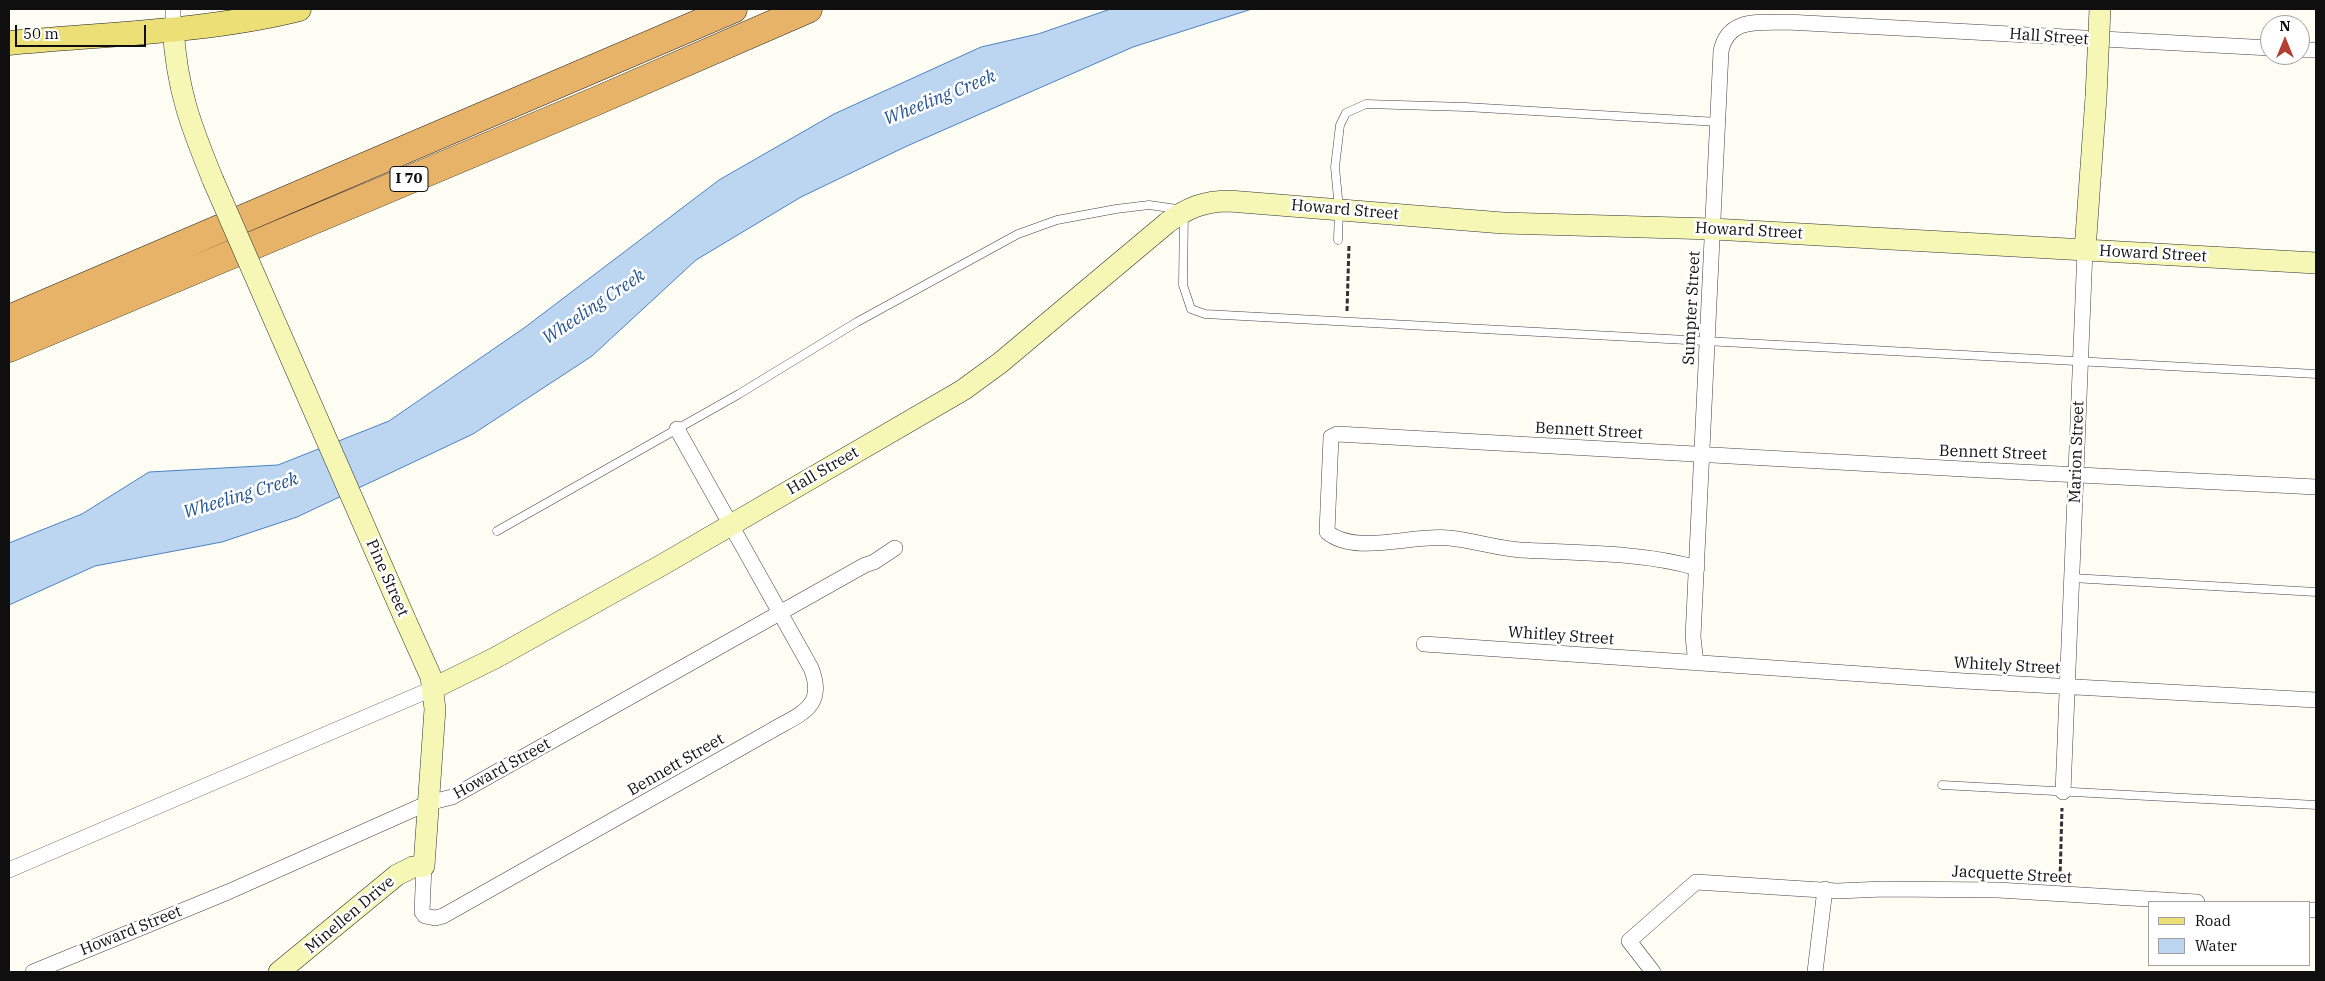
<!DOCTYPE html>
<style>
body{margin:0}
#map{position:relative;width:2325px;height:981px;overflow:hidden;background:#fefdf3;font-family:"IBM Plex Serif",serif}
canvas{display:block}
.frame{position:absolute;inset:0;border:10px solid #0f0f0f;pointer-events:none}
.legend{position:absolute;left:2148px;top:901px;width:162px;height:65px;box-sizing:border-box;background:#fff;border:1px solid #9f9f9f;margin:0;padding:6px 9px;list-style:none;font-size:15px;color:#0f0f0f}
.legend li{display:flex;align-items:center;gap:10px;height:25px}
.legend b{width:25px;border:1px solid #9f9f9f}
.north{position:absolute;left:2260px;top:15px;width:50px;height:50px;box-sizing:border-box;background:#fff;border:1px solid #9f9f9f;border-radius:50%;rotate:0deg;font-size:14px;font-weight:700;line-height:20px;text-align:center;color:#0f0f0f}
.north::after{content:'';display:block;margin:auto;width:18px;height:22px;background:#b33f34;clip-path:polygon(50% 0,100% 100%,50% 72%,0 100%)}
.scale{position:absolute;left:15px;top:25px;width:131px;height:22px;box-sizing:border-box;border:2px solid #0f0f0f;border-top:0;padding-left:6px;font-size:15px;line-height:18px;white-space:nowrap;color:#0f0f0f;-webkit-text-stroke:4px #fff;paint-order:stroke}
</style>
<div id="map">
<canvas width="2325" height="981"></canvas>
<div class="frame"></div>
<ul class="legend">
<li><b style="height:6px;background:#ecdf75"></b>Road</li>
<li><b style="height:14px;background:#bcd6f1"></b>Water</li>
</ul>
<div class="north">N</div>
<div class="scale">50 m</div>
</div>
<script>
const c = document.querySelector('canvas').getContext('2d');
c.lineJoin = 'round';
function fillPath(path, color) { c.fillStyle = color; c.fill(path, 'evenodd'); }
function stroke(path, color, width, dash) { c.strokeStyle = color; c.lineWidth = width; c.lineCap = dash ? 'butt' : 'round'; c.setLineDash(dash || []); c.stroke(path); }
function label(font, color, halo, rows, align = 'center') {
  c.font = font + ' "IBM Plex Serif",serif'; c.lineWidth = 5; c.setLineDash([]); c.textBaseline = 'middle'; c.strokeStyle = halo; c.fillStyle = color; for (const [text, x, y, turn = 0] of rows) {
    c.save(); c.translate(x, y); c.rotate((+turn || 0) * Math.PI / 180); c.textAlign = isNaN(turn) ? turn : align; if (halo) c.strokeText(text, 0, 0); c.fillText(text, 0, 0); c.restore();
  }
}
const water = new Path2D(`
 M1111,9H1252L1133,47L907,146L801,197L696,260L592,356L473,434L297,517L222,542L95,566L9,605V543L82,514L149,472L278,465L389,421L524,328L719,180L834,114L981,47L1038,34Z`);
const path = new Path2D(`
 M1347,311L1349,245
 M2060,879L2062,808`);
const lane = new Path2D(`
 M1338,240L1339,209L1335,167L1340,125L1346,113L1366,104L1466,107L1718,122
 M497,531L739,394L857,322L1018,234L1057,220L1116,209L1149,205L1184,210L1183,285L1191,309L1205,314L2316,374
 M2072,578L2316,592
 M1942,785L2316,805`);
const street = new Path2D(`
 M173,9V28
 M2300,50H2316
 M1697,568C1643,552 1575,553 1520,550C1495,548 1472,540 1449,538C1412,534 1356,556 1327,532L1331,437L1337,434L1981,470L2316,487
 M1424,644L1964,681L2316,700
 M1696,663L1693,637L1721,51C1728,17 1759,23 1787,22L2270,48
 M2063,792L2085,250
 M424,866L422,912L425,916L435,918L443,916L769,732C799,714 827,708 811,668L677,429
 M9,870L434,688
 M2309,910H2316
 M33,972L228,892L428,803L452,797L865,565L874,562L895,548
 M1653,972L1629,941L1696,882L1837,891L1884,889L1998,890L2197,902
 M1815,972L1825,889`);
const secondary = new Path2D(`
 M173,28C177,89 190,124 213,180
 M2085,250L2096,97
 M434,688L495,658L662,565L963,390L1000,363L1167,223C1187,208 1204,201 1229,201L1503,223L1713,229L2316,263
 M279,972L397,875L413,867L424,866L435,709L431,677L405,619`);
const primary = new Path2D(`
 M9,43C103,34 207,32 299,9`);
const highway = new Path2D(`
 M9,319L733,9
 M9,348L594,102L808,9`);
const secondaryBridge = new Path2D(`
 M2096,97L2100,9
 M213,180L405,619`);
const shields = [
 [409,179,38]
];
const shieldNames = [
 ["I 70",409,179]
];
const streetNames = [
 ["Hall Street",2049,37,4],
 ["Howard Street",1345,210,5],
 ["Howard Street",1749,231,3],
 ["Howard Street",2153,254,3],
 ["Sumpter Street",1692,308,-87],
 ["Bennett Street",1589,431,3],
 ["Marion Street",2077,452,-88],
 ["Bennett Street",1993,453,2],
 ["Hall Street",823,471,-30],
 ["Pine Street",387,578,66],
 ["Whitley Street",1561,636,4],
 ["Whitely Street",2007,666,3],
 ["Bennett Street",676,765,-30],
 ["Howard Street",502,769,-29],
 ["Jacquette Street",2012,875,3],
 ["Minellen Drive",350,915,-40],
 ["Howard Street",131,931,-22]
];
const waterNames = [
 ["Wheeling Creek",940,98,-22],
 ["Wheeling Creek",594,307,-34],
 ["Wheeling Creek",241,496,-17]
];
fillPath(water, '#bcd6f1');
stroke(water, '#4a81c1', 1);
stroke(lane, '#424242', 9);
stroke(street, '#424242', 16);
stroke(secondary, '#313131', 22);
stroke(primary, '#202020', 25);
stroke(highway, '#202020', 29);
stroke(path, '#313131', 3, [5, 2.5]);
stroke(lane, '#fff', 8);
stroke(street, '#fff', 15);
stroke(secondary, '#f6f7b4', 21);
stroke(primary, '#ecdf75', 24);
stroke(highway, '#e7b368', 28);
stroke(secondaryBridge, '#313131', 22, []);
stroke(secondaryBridge, '#f6f7b4', 21);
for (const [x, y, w] of shields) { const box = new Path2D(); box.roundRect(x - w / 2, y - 12.5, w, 25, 4); c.fillStyle = '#fff'; c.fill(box); stroke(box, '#0f0f0f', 1); }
label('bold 15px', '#0f0f0f', null, shieldNames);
label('16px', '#0f0f0f', '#fff', streetNames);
label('italic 18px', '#245496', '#fff', waterNames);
</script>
